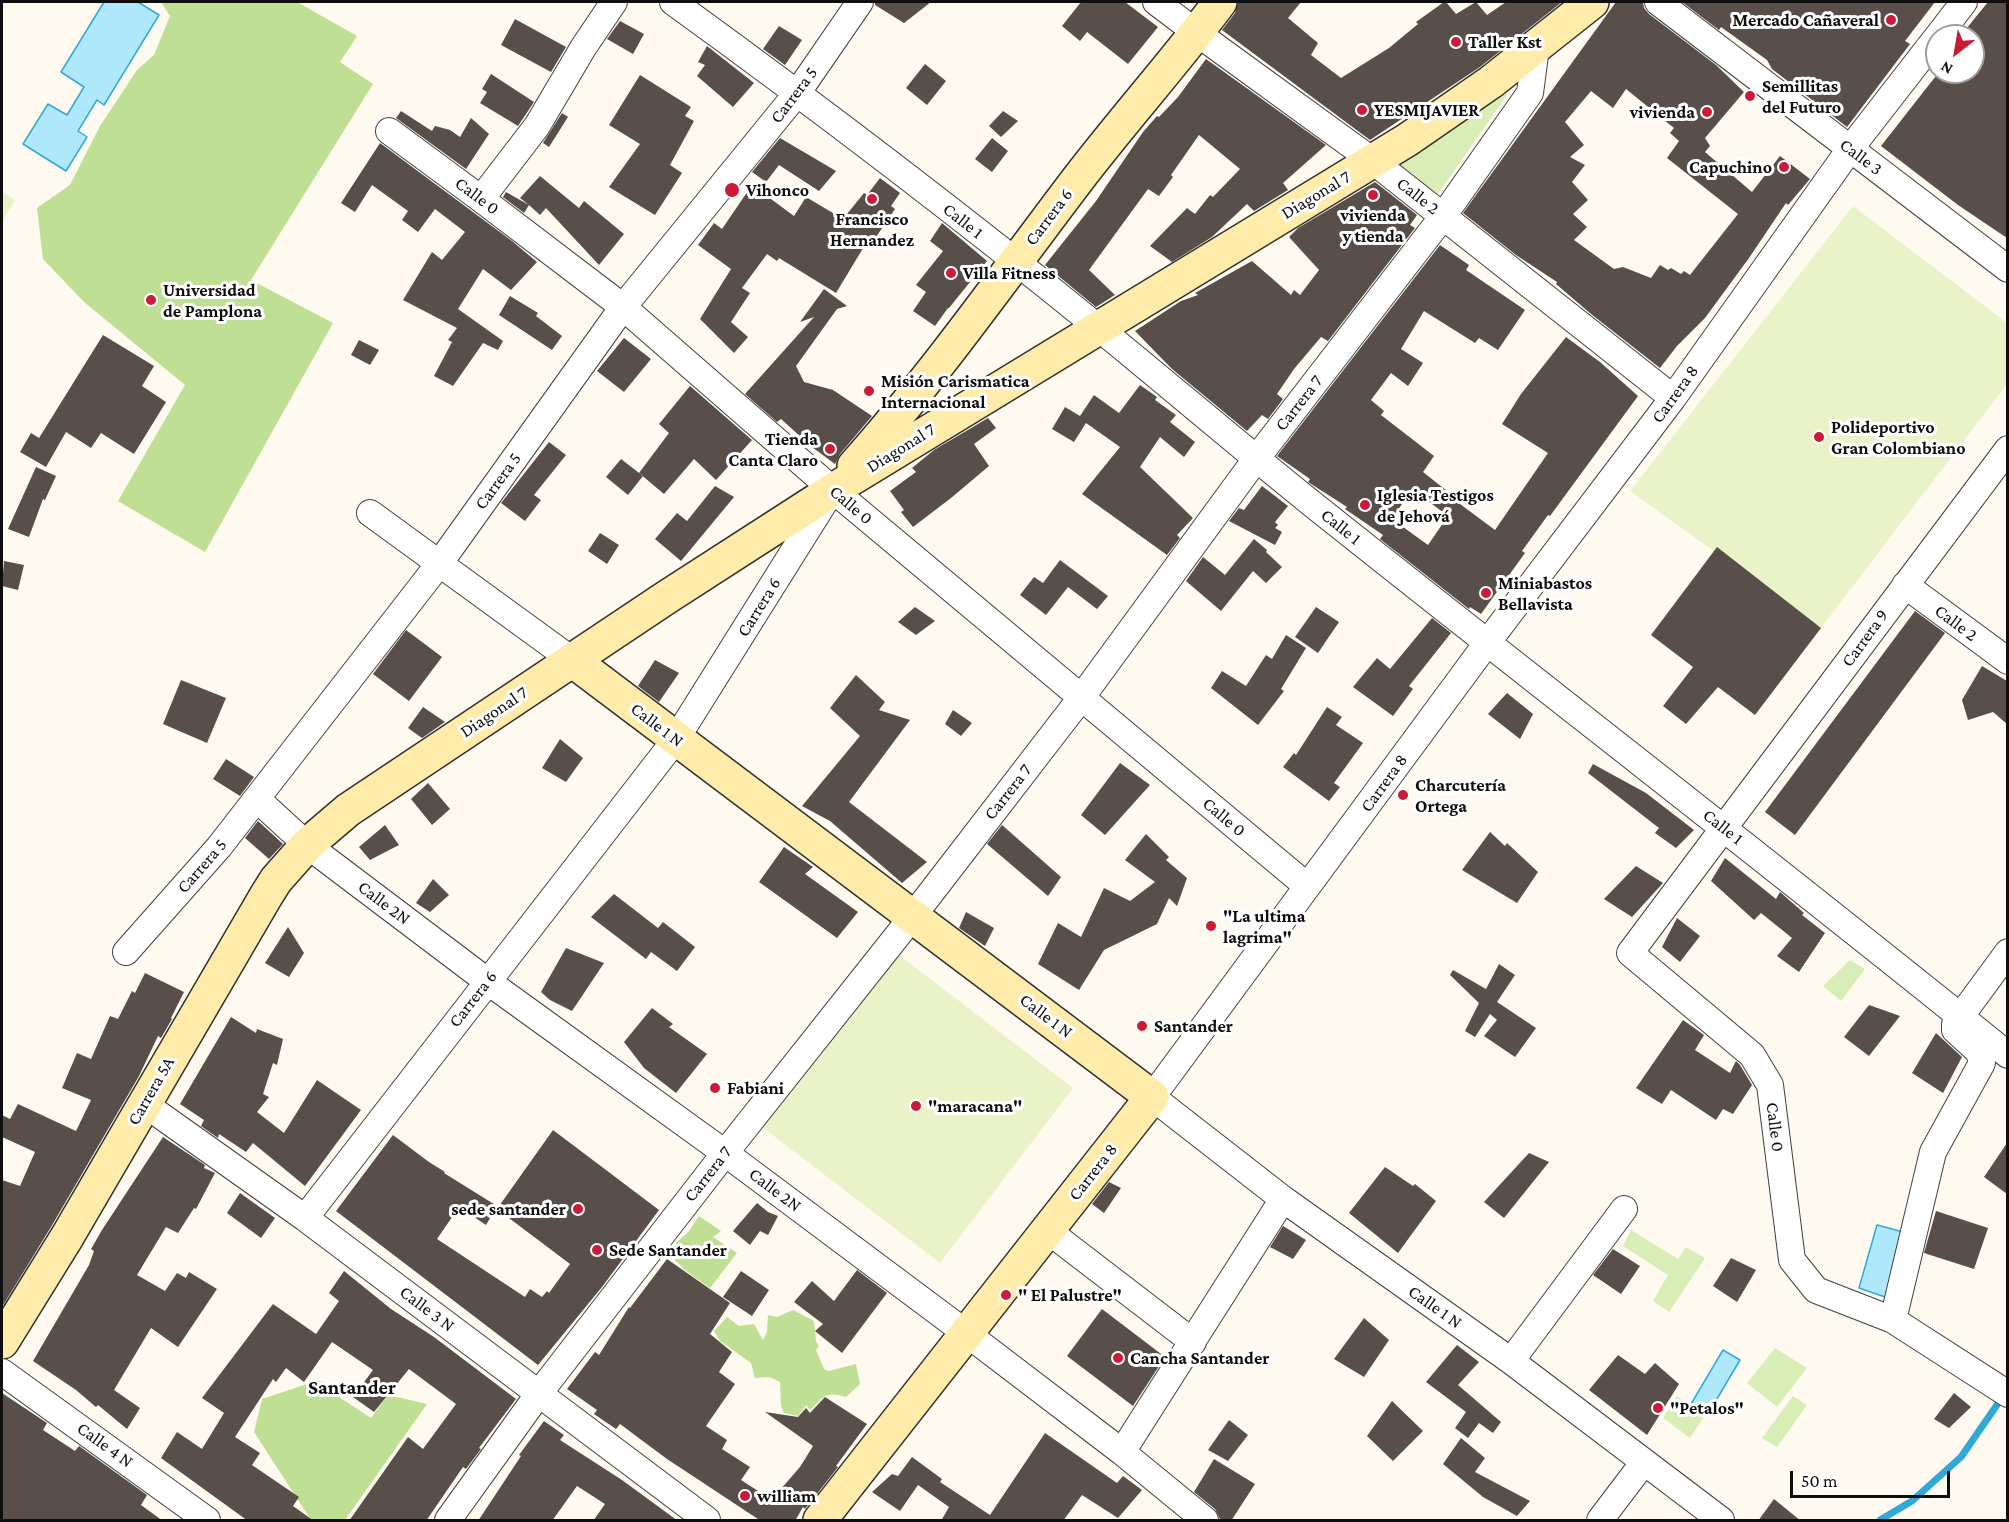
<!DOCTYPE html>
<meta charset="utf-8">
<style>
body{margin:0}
#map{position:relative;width:2009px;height:1522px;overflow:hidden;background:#fffaf0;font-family:"Crimson Pro",serif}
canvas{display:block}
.frame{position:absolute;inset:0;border:3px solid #0e0e0e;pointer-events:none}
.north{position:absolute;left:1925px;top:24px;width:60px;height:60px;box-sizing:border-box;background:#fff;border:2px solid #9f9f9f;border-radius:50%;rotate:211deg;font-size:16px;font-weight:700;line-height:24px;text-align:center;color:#0e0e0e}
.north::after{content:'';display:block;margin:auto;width:21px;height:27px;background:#ca1b38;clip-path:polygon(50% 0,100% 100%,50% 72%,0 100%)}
.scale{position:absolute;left:1790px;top:1471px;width:160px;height:27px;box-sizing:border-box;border:3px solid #0e0e0e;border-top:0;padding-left:8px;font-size:18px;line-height:21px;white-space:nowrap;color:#0e0e0e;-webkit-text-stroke:4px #fff;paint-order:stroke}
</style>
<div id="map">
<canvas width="2009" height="1522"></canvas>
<div class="frame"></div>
<div class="north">N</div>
<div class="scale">50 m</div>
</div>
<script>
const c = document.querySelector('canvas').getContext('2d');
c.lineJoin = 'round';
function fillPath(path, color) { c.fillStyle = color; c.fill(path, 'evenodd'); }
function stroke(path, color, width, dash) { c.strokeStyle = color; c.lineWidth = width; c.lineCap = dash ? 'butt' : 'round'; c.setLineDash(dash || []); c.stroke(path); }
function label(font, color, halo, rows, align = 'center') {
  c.font = font + ' "Crimson Pro",serif'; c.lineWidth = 6; c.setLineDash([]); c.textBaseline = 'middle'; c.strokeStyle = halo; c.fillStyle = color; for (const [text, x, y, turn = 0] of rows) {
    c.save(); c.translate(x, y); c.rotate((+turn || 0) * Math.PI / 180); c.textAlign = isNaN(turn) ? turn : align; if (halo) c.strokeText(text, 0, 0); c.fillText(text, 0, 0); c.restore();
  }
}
const green = new Path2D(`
 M1509,92L1438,194L1394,166Z
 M1850,960L1865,969L1841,1001L1823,986Z
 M1631,1230L1678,1259L1686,1247L1705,1258L1669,1312L1653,1301L1668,1275L1623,1246Z
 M1775,1348L1807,1368L1777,1407L1747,1383Z
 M1677,1396L1703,1418L1690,1438L1663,1418Z
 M1793,1396L1807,1405L1777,1447L1762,1438Z`);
const forest = new Path2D(`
 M161,2H297L357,36L340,62L373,84L251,280L333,323L205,552L118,501L185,385L84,302L43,259L37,208L70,185L100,126L137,70L154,55L170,16Z
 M699,1216L721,1231L713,1237L737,1253L710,1288L686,1271L675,1260L676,1243L689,1231Z
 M793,1310L814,1321L816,1341L819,1347L816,1350L824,1369L829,1371L856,1364L860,1384L846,1397C826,1391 824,1396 810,1410L806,1405L798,1416L784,1413L781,1406L780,1382L769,1377L755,1378L751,1363L720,1341L714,1331L727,1317L739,1326L754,1324L763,1340L767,1332L768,1315L777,1317Z
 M319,1380L342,1399L371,1418L388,1395L427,1404L345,1520H311L254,1432L262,1399Z`);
const pitch = new Path2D(`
 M2,192L15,200L2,222Z
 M1853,206L2007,323V384L1821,628L1630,491Z
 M891,949L1073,1088L940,1263L758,1124Z`);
const water = new Path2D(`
 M104,2H138L159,15L104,105L97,100L78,131L87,137L66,171L23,144L48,104L67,115L84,87L61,72Z
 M1877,1225L1907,1233L1888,1298L1859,1288Z
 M1723,1350L1740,1360L1708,1414L1691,1404Z`);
const stream = new Path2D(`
 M1880,1520L1912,1501L1961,1457L1999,1402`);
const building = new Path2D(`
 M875,2H931L904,23L875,5Z
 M1081,2H1125L1158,27L1128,64L1087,32L1080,41L1062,26Z
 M1238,2H1301L1288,18L1318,43L1311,55L1341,78L1389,48L1418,24L1416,22L1444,2H1446L1456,14L1476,2L1487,15L1506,2H1562L1480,67L1370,140L1222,30L1235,13Z
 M1616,2H1643L1644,8L1649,14L1716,65L1744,92L1705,138L1710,146L1705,152L1752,192L1780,156L1810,179L1788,205L1786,203L1749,258L1705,318L1677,346L1660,368L1591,314L1556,284L1557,282L1516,255L1463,213ZM1626,89L1674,128L1670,133L1679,141L1667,158L1738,214L1690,275L1684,271L1681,274L1671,268L1668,270L1660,265L1651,278L1623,267L1614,269L1574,240L1587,227L1573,214L1588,200L1572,182L1585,165L1570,157L1584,145L1565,122L1591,91L1613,108Z
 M1682,2H1935L1905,41L1910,44L1847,127L1772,69L1767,60L1721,27L1719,30Z
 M1988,2H2007V238L1958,205L1881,146L1939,72H1973V34L1966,29Z
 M515,19L566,47L551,72L501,45Z
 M620,21L644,34L633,54L607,39Z
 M779,26L802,40L785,65L763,49Z
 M707,46L754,83L733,107L697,76L705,65L698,62Z
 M1206,59L1326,145L1283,183L1288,190L1254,211L1247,204L1212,237L1172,262L1150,246L1187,208L1195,214L1210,195L1213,197L1240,169L1199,135L1171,175L1173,177L1159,196L1148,189L1089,270L1115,295L1096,307L1045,265L1096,201L1143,132L1157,116L1159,117L1178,97Z
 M925,64L946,81L927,105L906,88Z
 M491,74L534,102L518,126L480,103L487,92L482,89Z
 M640,75L691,107L685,116L694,121L670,165L682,173L655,215L609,187L640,144L609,125Z
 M401,111L432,131L435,126L450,130L460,137L471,118L489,134L466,169L396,118Z
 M1003,111L1018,121L1001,137L989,126Z
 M562,113L568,117L549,147L543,143Z
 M780,138L836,171L819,191L779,165L766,182L752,172Z
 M992,138L1008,151L992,172L975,159Z
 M380,143L512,241L537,262L511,290L483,269L458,309L503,341L498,350L483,343L453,386L434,376L452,342L448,340L457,328L403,300L432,252L442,260L465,232L435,209L418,232L402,220L408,211L372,185L355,212L341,203Z
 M540,176L579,208L584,201L624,234L599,265L546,208L540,215L529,205L524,213L503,197L506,192L529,205L520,198Z
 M880,178L900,193L891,206L895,209L872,243L868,240L836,293L779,258L777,261L767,254L742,288L750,293L731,322L748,337L734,353L700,319L731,269L698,245L714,223L722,229L752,185L794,216L806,197L843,219L864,193L867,195Z
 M1375,182L1417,215L1410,225L1415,228L1328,341L1321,337L1294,369L1277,394L1283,399L1268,419L1262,415L1247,431L1172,369L1135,331L1181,301L1198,295L1195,293L1252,261L1291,295L1294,290L1300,295L1319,270L1289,237L1298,228Z
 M942,223L987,261L949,308H948L935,326L913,311L926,292L916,285L943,251L930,241Z
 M1440,245L1469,265L1466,270L1525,310L1498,350L1479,338L1475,343L1424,311L1401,349L1423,363L1408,386L1391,373L1371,400L1384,411L1381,415L1434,456L1423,472L1461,502L1460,504L1495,530L1548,453L1502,424L1521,394L1566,337L1600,362L1638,396L1550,516L1548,515L1522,551L1525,553L1481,614L1470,607L1469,609L1380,539L1383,535L1345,509L1347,507L1308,482L1310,479L1277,456ZM1412,489L1448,516L1428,545L1392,519Z
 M824,289L847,306L837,309L796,366L804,382L833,390L872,416L840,454L835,464L812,447L781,419L777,422L745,394L814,317L800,322Z
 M510,296L538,313L536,316L562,336L552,350L499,315Z
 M103,335L154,366L142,386L166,402L134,454L101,433L91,448L66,432L46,467L20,452L31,433L39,438Z
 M624,338L651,359L624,392L597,371Z
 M359,340L379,350L370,365L351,355Z
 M1140,385L1157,397L1155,400L1176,415L1170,422L1195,442L1184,457L1160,437L1140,467L1193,518L1177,535L1180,538L1167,555L1082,494L1120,447L1086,423L1074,442L1052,429L1065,407L1080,416L1094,395L1119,413Z
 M690,386L752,440L716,480L694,459L664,494L639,473L669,433L659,424Z
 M988,418L996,428L974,444L989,466L951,498L913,527L901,512L904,510L890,491L916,472L912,468L934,450Z
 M549,442L566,455L534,495L541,500L525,521L501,503Z
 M621,459L643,476L628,495L606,477Z
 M36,467L56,476L45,500L43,499L29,537L8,529Z
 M715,486L734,497L681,561L655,539L677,513L687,521Z
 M1262,486L1288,506L1275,522L1278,525L1275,528L1282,532L1275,545L1229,521L1239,508L1244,510Z
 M600,533L619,545L607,564L588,551Z
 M1254,539L1267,550L1266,552L1282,567L1266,583L1253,571L1221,611L1186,581L1203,557L1225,575Z
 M1717,547L1821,628L1755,715L1718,687L1686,724L1663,706L1693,667L1651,635Z
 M1060,560L1108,596L1097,609L1068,587L1046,615L1020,595L1034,577L1043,583Z
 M4,561L24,565L18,590L2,586Z
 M915,607L935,621L916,635L898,622Z
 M1316,607L1339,622L1318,653L1295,637Z
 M1915,611L1945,633L1795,835L1765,812Z
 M1432,618L1451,633L1409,686L1413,689L1393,716L1353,687L1377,658L1390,669Z
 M406,630L442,657L409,701L373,674Z
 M1286,635L1306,648L1281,689L1284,691L1258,725L1211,688L1222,671L1246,686L1266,655L1272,659Z
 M655,660L679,673L659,702L638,686Z
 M1982,666L2007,681V724L1993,712L1968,720L1962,700Z
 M856,675L885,702L879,710L910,720L849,802L927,862L902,883L830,821L802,806L860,736L830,708Z
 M181,680L226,698L207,743L163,724Z
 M1507,693L1533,714L1520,739L1488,714Z
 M423,707L445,722L422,738L408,728Z
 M1327,707L1342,717L1336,725L1363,743L1334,783L1340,787L1329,801L1283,767L1294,753L1296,755Z
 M953,710L972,723L961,736L945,724Z
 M560,739L583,758L566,782L542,768Z
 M226,759L254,777L240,796L213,779Z
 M1120,763L1150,785L1105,835L1081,815Z
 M1593,764L1646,793L1694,830L1676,848L1655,833L1659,828L1588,773Z
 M428,783L450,809L432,825L411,799Z
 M258,821L283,844L269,859L245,838Z
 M385,825L399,845L370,860L359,847Z
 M1002,825L1061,877L1048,896L987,844Z
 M1490,832L1505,846L1507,843L1538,872L1517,903L1462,870Z
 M1146,834L1169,857L1166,860L1187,878L1177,906L1169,898L1157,924L1104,950L1079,990L1038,964L1058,923L1081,937L1104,888L1130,901L1155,882L1125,860Z
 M784,847L813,867L805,874L858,912L837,938L759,882Z
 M1725,858L1776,899L1780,892L1804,913L1802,915L1825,933L1799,972L1777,956L1792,938L1761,913L1754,920L1711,881Z
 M1636,866L1663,883L1632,917L1604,899Z
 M433,879L449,895L430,912L416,903Z
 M614,894L658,928L663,922L695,947L677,971L651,952L646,959L591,917Z
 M966,912L994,928L985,946L959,928Z
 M1677,918L1700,936L1680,962L1662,947Z
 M288,927L304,953L289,977L265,963Z
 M566,948L604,963L572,1011L550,1000L541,992Z
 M1499,964L1515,975L1497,1002L1536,1028L1515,1057L1484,1036L1497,1020L1490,1014L1475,1037L1465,1031L1479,1003L1450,975L1453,970L1486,989Z
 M145,973L184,992L171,1018L172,1019L161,1038L158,1036L139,1076L51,1227L2,1307V1180L20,1186L35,1152L2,1137V1115L10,1119L18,1104L76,1131L91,1100L62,1088L77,1053L91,1059L110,1016L118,1019L132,991L135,993Z
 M1869,1005L1900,1016L1869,1056L1844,1037Z
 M652,1008L673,1024L669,1027L707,1054L676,1093L644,1068L624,1042Z
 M231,1017L256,1033L257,1029L283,1039L277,1065L273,1063L263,1094L269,1097L257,1112L284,1133L317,1080L361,1110L305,1186L253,1143L246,1152L219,1134L218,1138L201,1126L204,1120L180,1104Z
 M1683,1020L1704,1035L1695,1050L1730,1073L1736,1061L1740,1065L1752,1085L1733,1114L1723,1109L1716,1120L1671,1090L1662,1104L1636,1088Z
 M1936,1033L1962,1057L1943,1093L1912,1073Z
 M553,1130L659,1210L602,1287L538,1365L336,1211L393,1135L429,1162L445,1172L444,1173L497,1206L486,1225L459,1207L437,1239L525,1297L530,1289L542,1297L547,1291L549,1293L570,1264L497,1209Z
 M163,1137L205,1165L204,1168L215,1173L196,1209L194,1208L178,1233L166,1227L137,1275L165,1291L177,1273L186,1278L189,1272L217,1289L178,1347L151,1328L114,1390L140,1408L127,1429L98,1405L96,1407L76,1390L33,1361L89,1265L94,1251L91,1249L102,1230Z
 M2007,1143V1194L1984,1177Z
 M1529,1153L1549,1162L1504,1218L1484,1202Z
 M1385,1167L1413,1186L1415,1184L1436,1201L1398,1253L1349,1213Z
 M1109,1182L1121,1188L1104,1213L1092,1204Z
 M240,1193L275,1218L261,1238L227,1213Z
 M757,1203L768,1212L778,1216L768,1235L760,1231L750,1245L733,1231Z
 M1936,1211L1988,1228L1974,1269L1924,1253Z
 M1283,1226L1306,1240L1293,1259L1270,1247Z
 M1613,1249L1640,1266L1621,1294L1593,1275Z
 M1731,1258L1756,1270L1737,1302L1713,1286Z
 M667,1259L730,1303L710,1334L732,1352L719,1372L735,1384L706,1426L727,1440L722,1449L750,1467L741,1480L769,1498H773L800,1467L813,1446L765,1412L798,1417L806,1408L810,1413L825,1397L867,1424L836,1466L838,1467L805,1509L803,1507L795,1521H761L667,1459L620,1424L616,1429L594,1414L597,1410L567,1389L595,1352L599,1355L629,1307L630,1308Z
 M857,1270L887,1293L842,1353L815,1331L823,1324L794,1302L812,1281L834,1301Z
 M344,1271L391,1309L434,1337L516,1399L479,1448L481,1449L466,1469L463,1467L426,1521H349L408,1437L423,1449L456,1404L409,1369L374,1412L353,1397L373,1370L332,1342L304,1382L286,1368L276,1382L273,1379L235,1437L260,1453L252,1465L299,1497L293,1506L314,1521H248L161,1458L177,1432L202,1449L224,1413L202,1398L273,1304L316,1334L339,1301L329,1293Z
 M741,1271L769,1290L752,1316L723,1297Z
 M1102,1309L1165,1357L1133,1406L1067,1356Z
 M1364,1318L1389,1340L1364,1377L1334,1359Z
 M1457,1345L1479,1362L1458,1385L1501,1422L1493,1433L1479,1423L1468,1438L1455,1428L1466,1412L1426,1382Z
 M1618,1355L1645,1374L1655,1363L1679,1384L1647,1435L1589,1390Z
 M2,1393L47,1423L43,1430L75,1451L79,1446L147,1495L141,1505L163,1521H2Z
 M1954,1393L1971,1407L1949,1428L1934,1419Z
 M1392,1401L1423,1431L1393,1461L1367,1436Z
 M1229,1420L1248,1435L1228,1461L1208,1450Z
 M544,1421L564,1435L560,1440L622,1480L678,1521H593L605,1504L577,1486L552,1521H478L521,1456L519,1455Z
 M1045,1433L1117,1483L1123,1476L1142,1490L1118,1518L1082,1495L1063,1521H941L949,1507L918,1485L900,1511L872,1492L892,1474L898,1476L912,1457L942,1479L940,1482L990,1515Z
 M1461,1438L1485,1458L1475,1472L1530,1501L1517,1516L1483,1497L1443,1464Z
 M1214,1459L1255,1484L1231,1521L1220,1519L1215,1509L1194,1492Z
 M1774,1499L1801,1521H1758Z`);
const street = new Path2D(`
 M673,2C818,107 961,216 1100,329C1171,387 1240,446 1311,503C1543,688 1777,868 2008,1055
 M1156,2L1197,33L1373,161L1673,398
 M1658,2L2008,269
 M1938,36L1964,2
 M389,131L481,199L623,307L833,490L1307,886
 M481,199L537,126L583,48L614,2
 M2008,449L1630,953L1752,1055L1770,1085L1792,1260L1816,1290L1893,1320L2008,1394
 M370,513L572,660
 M1905,585L2008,661
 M257,799L307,845L487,981L725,1153L966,1333L1122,1452L1205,1520
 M126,952L219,847L439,564L623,307L798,92L860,2
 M143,1103L305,1218L707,1520
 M305,1218L676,739L829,495
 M1047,1230L1193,1342
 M1893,1320L1933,1152L1982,1063L1979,1052L1955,1030V1024L2008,952
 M1511,1361L1624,1209
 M2,1372L207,1520
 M1122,1452L1283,1199
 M448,1520L540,1392L725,1153L913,916L1081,698L1256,459L1441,219L1530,93L1536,47
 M1600,1520L1644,1462
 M1721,1520L1511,1361L1283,1199L1152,1097L1487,643L1673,398L1850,149L1937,37`);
const secondary = new Path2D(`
 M854,466C934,376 1005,275 1078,179C1124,119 1175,62 1220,2
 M572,660L1152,1097L820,1520
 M2,1342L67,1237L266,896L276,880L307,845L348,810L667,597L833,490L1407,140L1491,82L1592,2`);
const markers = [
 [1891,20,6,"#ca1b38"],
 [1456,42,6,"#ca1b38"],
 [1750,96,6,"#ca1b38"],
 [1362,110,6,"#ca1b38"],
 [1707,112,6,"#ca1b38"],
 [1784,167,6,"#ca1b38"],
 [732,190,8,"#ca1b38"],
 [1373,195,6,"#ca1b38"],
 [872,199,6,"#ca1b38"],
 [951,273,6,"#ca1b38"],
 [151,300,6,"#ca1b38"],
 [869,391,6,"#ca1b38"],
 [1819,437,6,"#ca1b38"],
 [830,449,6,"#ca1b38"],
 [1365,505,6,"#ca1b38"],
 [1486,593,6,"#ca1b38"],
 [1403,795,6,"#ca1b38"],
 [1211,926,6,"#ca1b38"],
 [1142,1026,6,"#ca1b38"],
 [715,1088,6,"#ca1b38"],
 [916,1106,6,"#ca1b38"],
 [578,1209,6,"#ca1b38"],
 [597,1250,6,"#ca1b38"],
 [1006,1295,6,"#ca1b38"],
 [1118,1358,6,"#ca1b38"],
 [1658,1408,6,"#ca1b38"],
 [745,1496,6,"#ca1b38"]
];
const poiNames = [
 ["Mercado Cañaveral",1879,20,"right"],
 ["Taller Kst",1468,42],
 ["Semillitas",1762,86],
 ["del Futuro",1762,107],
 ["YESMIJAVIER",1374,110],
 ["vivienda",1695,112,"right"],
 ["Capuchino",1772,167,"right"],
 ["Vihonco",746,190],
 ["vivienda",1373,215,"center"],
 ["y tienda",1373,236,"center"],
 ["Francisco",872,219,"center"],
 ["Hernandez",872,240,"center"],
 ["Villa Fitness",963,273],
 ["Universidad",163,290],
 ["de Pamplona",163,311],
 ["Misión Carismatica",881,381],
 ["Internacional",881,402],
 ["Polideportivo",1831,427],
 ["Gran Colombiano",1831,448],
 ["Tienda",818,439,"right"],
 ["Canta Claro",818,460,"right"],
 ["Iglesia Testigos",1377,495],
 ["de Jehová",1377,516],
 ["Miniabastos",1498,583],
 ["Bellavista",1498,604],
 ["Charcutería",1415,785],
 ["Ortega",1415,806],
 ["\"La ultima",1223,916],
 ["lagrima\"",1223,937],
 ["Santander",1154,1026],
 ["Fabiani",727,1088],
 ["\"maracana\"",928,1106],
 ["sede santander",566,1209,"right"],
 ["Sede Santander",609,1250],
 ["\" El Palustre\"",1018,1295],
 ["Cancha Santander",1130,1358],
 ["\"Petalos\"",1670,1408],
 ["william",757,1496]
];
const streetNames = [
 ["Carrera 5",794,95,-53],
 ["Calle 3",1861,157,37],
 ["Diagonal 7",1316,195,-31],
 ["Calle 0",477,196,37],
 ["Calle 2",1418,196,38],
 ["Carrera 6",1049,217,-53],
 ["Calle 1",963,221,38],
 ["Carrera 8",1675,394,-54],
 ["Carrera 7",1299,403,-52],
 ["Diagonal 7",901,448,-32],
 ["Carrera 5",498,481,-54],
 ["Calle 0",851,505,40],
 ["Calle 1",1341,527,39],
 ["Carrera 6",759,607,-58],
 ["Calle 2",1956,623,37],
 ["Carrera 9",1865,638,-54],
 ["Diagonal 7",494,712,-34],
 ["Calle 1 N",657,725,37],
 ["Carrera 8",1384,783,-54],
 ["Carrera 7",1008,792,-52],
 ["Calle 0",1224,817,40],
 ["Calle 1",1723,827,38],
 ["Carrera 5",202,866,-49],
 ["Calle 2N",384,903,37],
 ["Carrera 6",473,999,-52],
 ["Calle 1 N",1046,1016,37],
 ["Carrera 5A",151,1091,-60],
 ["Calle 0",1775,1127,83],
 ["Carrera 8",1093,1172,-52],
 ["Carrera 7",708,1174,-52],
 ["Calle 2N",775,1190,37],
 ["Calle 1 N",1435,1307,35],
 ["Calle 3 N",427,1309,37],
 ["Calle 4 N",105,1445,36]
];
const neighbourhoodNames = [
 ["Santander",352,1388]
];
fillPath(green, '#d9edb6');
fillPath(forest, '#bfdf94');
fillPath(pitch, '#eaf3c8');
fillPath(water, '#b0e8fb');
stroke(water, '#31a9d8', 1.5);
stroke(stream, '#31a9d8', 7);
fillPath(building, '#584e4a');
stroke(street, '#414141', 28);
stroke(secondary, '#303030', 36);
stroke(street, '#fff', 26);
stroke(secondary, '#ffecab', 33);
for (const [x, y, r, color] of markers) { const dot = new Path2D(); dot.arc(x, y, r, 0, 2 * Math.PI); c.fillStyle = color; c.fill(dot); stroke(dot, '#fff', 2); }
label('bold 18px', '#0e0e0e', '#fff', poiNames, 'left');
label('18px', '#0e0e0e', '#fff', streetNames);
label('bold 20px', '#0e0e0e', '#fff', neighbourhoodNames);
</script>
